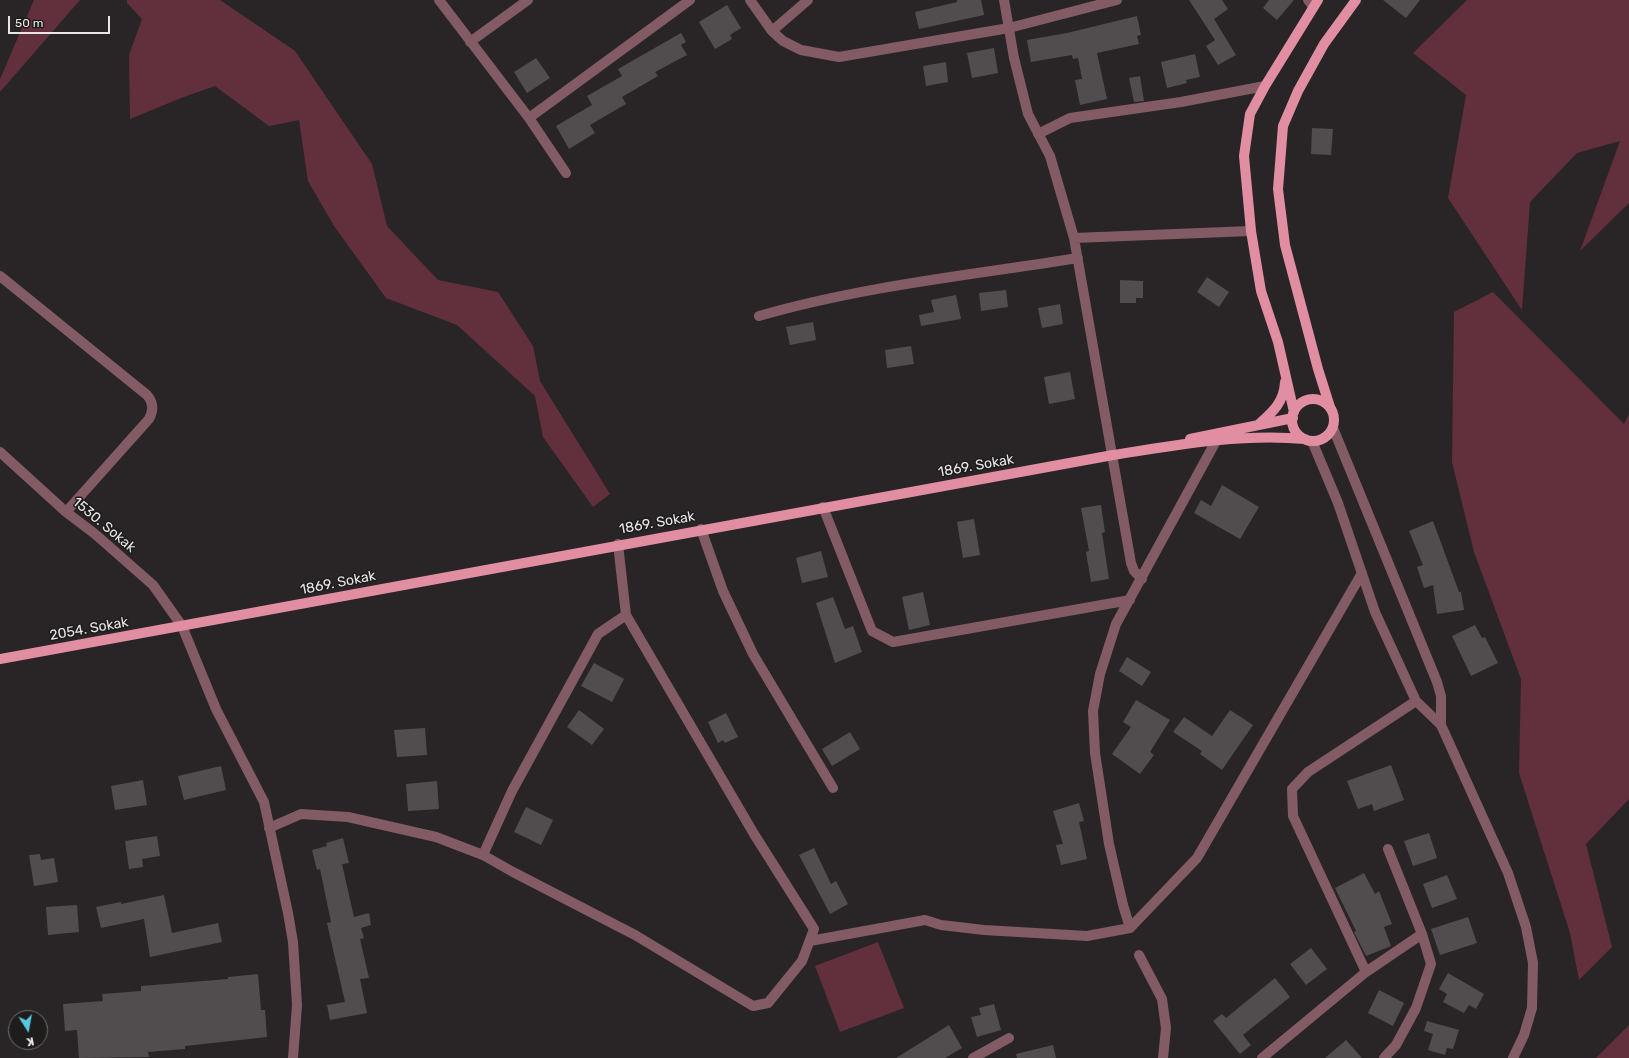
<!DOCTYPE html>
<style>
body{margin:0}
#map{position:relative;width:1629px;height:1058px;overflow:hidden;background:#292526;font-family:Rubik,sans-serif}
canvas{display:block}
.north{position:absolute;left:8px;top:1010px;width:40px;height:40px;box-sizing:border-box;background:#1f1c1c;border:1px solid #6f6c6d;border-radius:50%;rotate:169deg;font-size:11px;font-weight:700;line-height:16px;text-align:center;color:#e8e5e6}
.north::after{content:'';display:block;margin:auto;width:14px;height:18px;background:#57c9e2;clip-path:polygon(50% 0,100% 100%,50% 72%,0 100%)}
.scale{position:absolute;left:8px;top:16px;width:102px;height:18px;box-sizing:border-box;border:2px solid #e8e5e6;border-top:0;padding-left:5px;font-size:12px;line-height:14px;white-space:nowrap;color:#e8e5e6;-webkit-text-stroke:3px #1f1c1c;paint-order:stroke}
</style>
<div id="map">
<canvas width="1629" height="1058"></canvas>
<div class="north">K</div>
<div class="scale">50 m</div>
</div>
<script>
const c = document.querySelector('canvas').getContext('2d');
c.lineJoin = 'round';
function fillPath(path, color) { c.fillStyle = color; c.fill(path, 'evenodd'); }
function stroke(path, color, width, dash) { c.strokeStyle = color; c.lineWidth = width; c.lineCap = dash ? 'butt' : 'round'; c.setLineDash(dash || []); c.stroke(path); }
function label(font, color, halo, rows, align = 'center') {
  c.font = font + ' Rubik,sans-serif'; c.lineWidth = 3; c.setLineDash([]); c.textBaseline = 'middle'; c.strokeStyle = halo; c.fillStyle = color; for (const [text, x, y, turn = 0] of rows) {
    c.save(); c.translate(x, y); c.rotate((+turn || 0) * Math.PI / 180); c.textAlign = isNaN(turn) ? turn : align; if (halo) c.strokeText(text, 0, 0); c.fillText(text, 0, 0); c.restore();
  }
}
const green = new Path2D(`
 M34,0H80L0,92V79Z
 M127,0H220L295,51L372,164L387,226L438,280L498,292L533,346L540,381L610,494L593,507L543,437L535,396L457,325L386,298L334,226L308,181L299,120L269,126L215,86L181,98L130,119L129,55L142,19L127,3Z
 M1467,0H1629V203L1580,251L1620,141L1577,153L1530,202L1522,310L1448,198L1466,95L1413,53Z
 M1493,292L1624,424L1629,414V799L1586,844L1612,947L1579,980L1570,933L1519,773L1521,679L1474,552L1452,462L1454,312Z
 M878,942L904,1008L840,1032L815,966Z
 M1629,1025V1058H1596Z`);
const building = new Path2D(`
 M957,0H981L984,15L919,29L915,12L957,2Z
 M1189,0H1222L1228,9L1214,19L1236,55L1218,65L1206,46L1215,40Z
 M1269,0H1294L1277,20L1263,8Z
 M1383,0H1420L1406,18Z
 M727,5L741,28L730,35L732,39L715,49L699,22Z
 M1137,16L1141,35L1137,36L1139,44L1097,53L1107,99L1080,105L1075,80L1082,79L1078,58L1073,59L1072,55L1031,62L1027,40L1067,33Z
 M681,33L686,42L681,45L687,55L655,72L658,76L622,97L626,104L590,125L595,133L569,149L556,126L592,105L587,96L622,76L618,69Z
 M994,48L998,73L972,78L967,53Z
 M1195,54L1200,77L1186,80L1187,83L1167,88L1161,62Z
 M536,58L550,78L527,93L514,72Z
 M946,62L948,82L926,86L923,66Z
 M1140,76L1144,101L1134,102L1129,78Z
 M1312,128L1333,129L1331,155L1311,154Z
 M1207,277L1229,292L1219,307L1197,292Z
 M1120,280L1143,281V298H1136V303H1120Z
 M1006,290L1008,307L981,311L979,293Z
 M956,295L961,319L921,326L919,315L934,312L931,300Z
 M1060,304L1063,324L1042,328L1038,308Z
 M813,322L816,340L790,345L786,327Z
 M911,346L914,364L887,368L885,350Z
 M1070,372L1075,399L1049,404L1044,377Z
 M1222,485L1259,507L1240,539L1194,513L1201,500L1211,506Z
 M1101,505L1105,532L1102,533L1109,579L1091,582L1086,552L1089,551L1081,508Z
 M974,519L980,555L963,558L957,522Z
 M1433,521L1459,592H1461L1464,610L1437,614L1433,585L1424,588L1417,567L1423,565L1409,531Z
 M821,551L828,577L802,583L796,558Z
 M923,592L930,625L909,630L902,597Z
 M833,597L845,629L853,626L862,652L835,663L816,603Z
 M1475,625L1482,638L1485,637L1498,663L1471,676L1452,636Z
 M1127,657L1151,672L1142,686L1119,671Z
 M594,663L624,679L612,702L581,686Z
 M1136,700L1170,720L1150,752L1154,755L1140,774L1112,754L1131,727L1123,722Z
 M579,710L604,729L592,745L567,727Z
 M1230,710L1253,725L1222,770L1200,754L1202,751L1173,732L1184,717L1212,736Z
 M726,713L738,737L725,743L723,740L718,743L708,722Z
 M425,728L427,755L397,757L394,730Z
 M850,732L860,749L832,766L822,749Z
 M1391,765L1404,800L1374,811L1372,804L1358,809L1347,781Z
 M221,766L226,790L184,800L178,776Z
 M143,780L147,805L115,810L111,786Z
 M437,781L439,809L408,811L406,784Z
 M1079,803L1084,821L1079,822L1087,859L1061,865L1056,845L1063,844L1053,811Z
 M526,807L553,820L541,845L514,832Z
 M1429,833L1437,858L1413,866L1404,841Z
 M157,836L160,856L142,859L143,867L129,869L125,841Z
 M343,838L349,863L342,864L354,917L369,913L371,925L361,928L364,938L360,939L369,978L360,979L367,1013L330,1020L327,1005L345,1002L327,923L331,922L320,869L317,870L312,850L327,846L326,843Z
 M814,848L831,884L836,881L848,904L830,914L799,855Z
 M40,854L41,860L54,858L58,882L34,886L29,855Z
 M1364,873L1375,894L1379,891L1392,924L1384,927L1391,946L1366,956L1354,932L1356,931L1335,888Z
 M1447,875L1457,899L1432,908L1423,884Z
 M164,895L172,933L218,923L222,942L150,957L144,919L101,928L96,907L121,902V904Z
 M77,905L79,932L48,935L46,907Z
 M1468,917L1477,943L1440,955L1431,929Z
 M1311,948L1327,969L1306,985L1290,964Z
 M1448,973L1484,994L1476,1009L1469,1005L1464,1013L1443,1002L1447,994L1439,989Z
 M258,974L261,1010H265L267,1037L185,1046V1049L148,1052L149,1057L79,1058L77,1030L65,1031L63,1004L103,1001L102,994L141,991V986L228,979V977Z
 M1275,978L1290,997L1243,1035L1251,1045L1240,1054L1213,1021L1222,1014L1226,1018Z
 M1379,990L1404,1003L1393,1026L1368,1013Z
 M994,1004L1001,1030L977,1037L971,1017L981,1015L979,1008Z
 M1427,1021L1459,1030L1453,1049L1447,1048L1445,1055L1428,1050L1433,1034L1424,1031Z
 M949,1025L962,1048L945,1058H896Z
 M1346,1040L1362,1058H1325Z
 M1053,1045L1056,1058H1017L1016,1054Z`);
const minor = new Path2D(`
 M439,0L529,118L566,173
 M750,0L772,31L783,41L801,50L839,57L1009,28L1117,0
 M1004,0L1014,58L1028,114L1050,156L1074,238L1131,563L1134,571L1142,579
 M1308,0L1313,6
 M772,31L808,0
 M470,42L528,0
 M529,118L690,0
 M1038,134L1070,118L1181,102L1265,86
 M1074,238L1251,231
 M0,276L147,395C153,402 154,410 149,419L66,512
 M759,316C863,286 971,275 1078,258
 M1333,428L1437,682L1441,696V725
 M1312,441L1338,503L1375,612L1416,701L1441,725L1508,873L1526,927L1533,963L1532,1008L1524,1035L1513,1058
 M0,452L66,512L95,534L153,585L182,626L216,709L264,802L288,913L293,942L297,1005L293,1058
 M823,507L872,631L893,642L1130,600
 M701,529L723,591L753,654L833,788
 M269,828L301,814L348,817L436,837L483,855L513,872L635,935L753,1006L768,1003L802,961L814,929L754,834L626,615L618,544
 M483,855L512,791L598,634L626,615
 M1130,928L1123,905L1109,844L1095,753L1093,711L1100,674L1116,624L1216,441
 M810,941L925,920L941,925L984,930L1087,936L1130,928L1197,858L1362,573
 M1139,955L1162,999L1166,1028L1163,1058
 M1366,972L1293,816L1292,789L1308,772L1416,701
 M973,1058L1009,1038
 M1262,1058L1366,972L1422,934
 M1384,1058L1396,1045L1416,1008L1431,964L1422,934L1388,849`);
const major = new Path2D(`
 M1292 420a21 21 0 1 1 42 0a21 21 0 1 1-42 0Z
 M1330,407L1318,369L1285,245L1278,189L1283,126L1298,91L1324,44L1356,0
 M1294,412L1278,342L1261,291L1251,231L1244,156L1250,114L1265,86L1318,0
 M1259,424C1273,412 1284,402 1285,382
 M1190,439L1293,418
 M0,659L1113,455C1176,445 1242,433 1305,439`);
const streetNames = [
 ["1869. Sokak",976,466,-10],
 ["1869. Sokak",657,523,-10],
 ["1530. Sokak",104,525,40],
 ["1869. Sokak",338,583,-11],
 ["2054. Sokak",89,629,-10]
];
fillPath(green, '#622f3d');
fillPath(building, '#514d4e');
stroke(minor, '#835b64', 10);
stroke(major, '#e18ea2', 10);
label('14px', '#e8e5e6', '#1f1c1c', streetNames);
</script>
